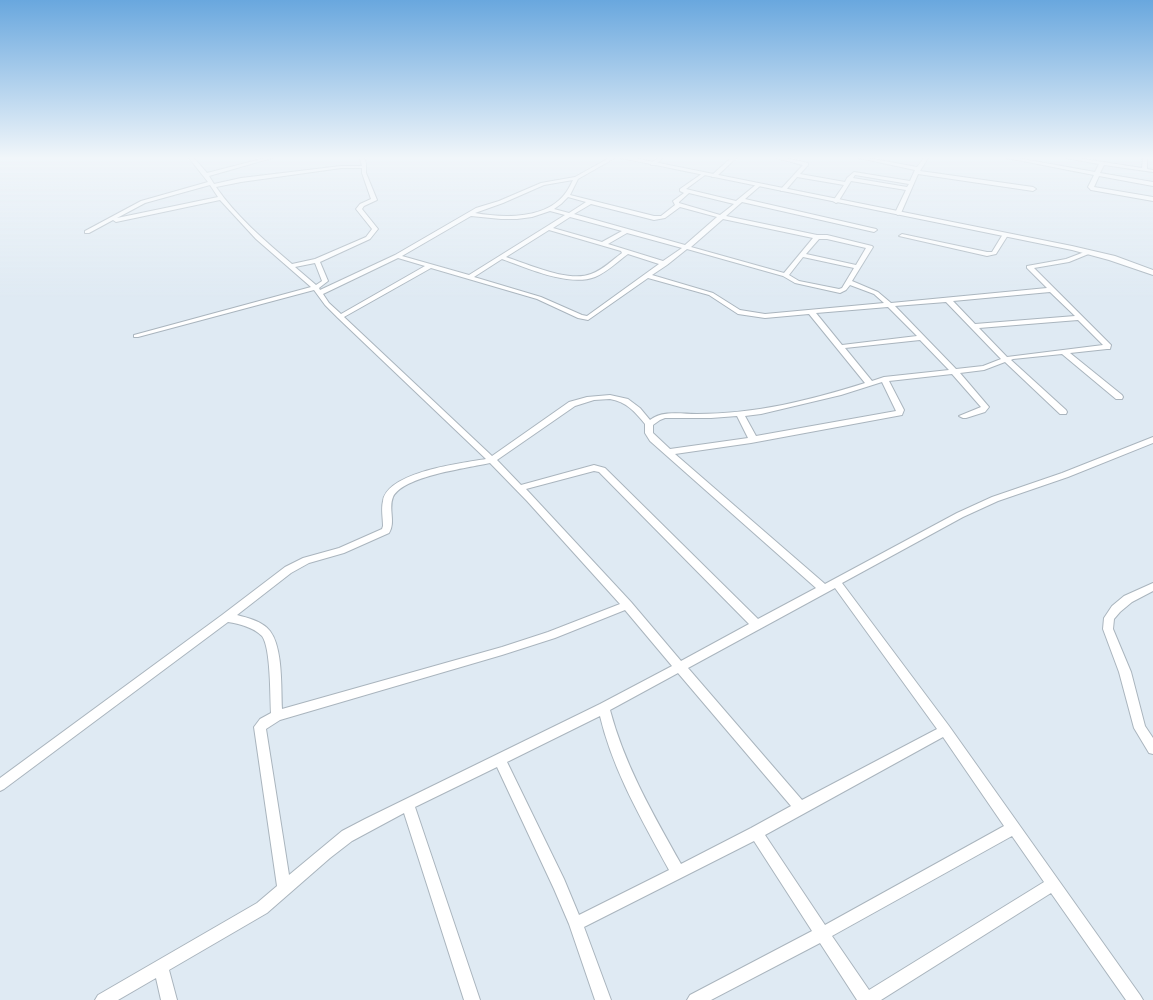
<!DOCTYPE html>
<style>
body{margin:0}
canvas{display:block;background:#dfeaf3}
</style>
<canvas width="1153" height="1000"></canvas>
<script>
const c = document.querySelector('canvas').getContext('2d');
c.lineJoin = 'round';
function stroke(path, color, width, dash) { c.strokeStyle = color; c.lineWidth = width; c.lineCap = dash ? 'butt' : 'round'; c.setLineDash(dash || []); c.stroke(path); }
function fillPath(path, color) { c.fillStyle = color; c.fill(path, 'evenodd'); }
const minor = new Path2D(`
 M189,158H194L207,173L265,158H272L209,176L214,184L241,178L341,166H362L360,158H364L366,163V173L377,200L364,206L362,209L378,229L370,239L320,262L328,281L319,288L320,290L395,255L476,208L499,201L541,183L575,177L609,158H615L578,179L570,195L654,216H661L675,205L673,201L684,193L680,191V189L703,173H705V175L686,189L736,201L758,183L760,184V186L745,199L876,229L877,230L874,232L742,202L726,216L817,235H827L872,246L873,247L852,281L878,292L891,303L1047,288L1027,268V266L1066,259L1087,251H1091V253L1069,262L1034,268L1111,345L1110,349H1107L1070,353L1122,395L1123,397L1122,399H1116L1062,354L1013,359L1011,360L1066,410L1067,412L1066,414H1060L1005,362L984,370L960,373L989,407L985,412L966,418H963L959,416L981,407L952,374L889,381L904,410L902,415L751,443L675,454L825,584L957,513L992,497L1062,473L1153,437V443L1068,477L998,501L963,517L842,583L949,726L1140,995L1143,1000H1126L1051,893L881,1000H857L820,943L711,1000H687L690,995L812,931L754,841L584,927L611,1000H595L569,924L554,889L497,767L415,807L480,1000H464L404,813L352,841L330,858L267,913L169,970L177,1000H161L156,978L118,1000H95L98,995L257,903L277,886L254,727L260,719L271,713C270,697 271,648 262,636C253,627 240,624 228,622L4,789L0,791V778L222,615L285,567L303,558L339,548L382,529L383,526C383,518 381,509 383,501C387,472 461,463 486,459L338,318L325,305L314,290L138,337H134V335L311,287L256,239L220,200L116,222L113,220L89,233H85V231L141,201L208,182ZM341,168H362V173L371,199L360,204L356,209L372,229L366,237L315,259L292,264C264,240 236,216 216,187L241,182ZM573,180C571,184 569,188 567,191C548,220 504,218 475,213L503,203L544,185ZM210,185L218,197L117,218L145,203ZM689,193L734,204L720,215L679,203V202ZM568,197L586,202L569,213L554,209L561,204ZM591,204L654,220L665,218L680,207L717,217L685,245L574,214ZM550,211L565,215L469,275L402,256L471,216L501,219H517L532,217ZM570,217L622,231L602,242L553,228ZM723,219L813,238L784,273L691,247ZM549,230L621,251L622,253C612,260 603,270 591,274C569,283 528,264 506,257ZM627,233L682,248L663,261L608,244ZM819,239H827L866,248L856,265L806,254ZM687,249L783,276L795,283L840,293L846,290L850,285L874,294L884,303L765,314L740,310L713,293L652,275L667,265ZM628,254L659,264L587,316L582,315L541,297L474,277L502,259C527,268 569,287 595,277C607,272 617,262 628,254ZM803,257L854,268L842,288L839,289L799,281L789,275ZM398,258L425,266L341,314L329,303L323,294ZM315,263L322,281L316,285L295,267ZM431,268L537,299L578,318L588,320L648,278L709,295L738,314L765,318L809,314L865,383C811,400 755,414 697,414C682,414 662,410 650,420L640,408L628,399L610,395L587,397L569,402L492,456L344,317ZM1050,292L1075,316L975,324L953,301ZM946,302L1001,359L983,366L956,369L895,306ZM888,307L917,336L842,345L816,313ZM1078,320L1103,345L1007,357L979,328ZM920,340L949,370L884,377L872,381L845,348ZM882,382L896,411L756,436L745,416L761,414L841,395ZM610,399C627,402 635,412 645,424V433L650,441L816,588L758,619L605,468L594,465L521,485L497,460L575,406L594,400ZM737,416L748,438L670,449L653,433V425L660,420L665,418H711ZM490,463L527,501L620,604L548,632L502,647L282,709C281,688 283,648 270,631C262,621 248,618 237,615L291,573L309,563L344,553L389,533C396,522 388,509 393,497C403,476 468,468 490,463ZM594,471L599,472L749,624L681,661L631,602L526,489ZM835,588L937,729L802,800L688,668ZM625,610L672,666L600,704L365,819L342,831L289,875L266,729L280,720L502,655L555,638ZM678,673L791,806L751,828L681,864C653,814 625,766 610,710ZM600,716C613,771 642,820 669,870L579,915L564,879L507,762ZM943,737L1004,826L825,925L765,835ZM1012,836L1044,882L869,990L832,936Z
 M658,158H663L655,165H651V163Z
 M731,158H736L716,177H712V175Z
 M776,158H785L808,163V165L800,174L845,182L847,178L854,172L910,181L915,170L859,158H868L917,167L924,158H928L920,171L1033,187L1036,189L1033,191L918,174L901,213L898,215L895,213L906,190L851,181L838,202L836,203L833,201L844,185L797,177L785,191H781V189L803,165ZM855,175L909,184L907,187L853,178Z
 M1007,158H1017L1095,172L1099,164L1066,158H1077L1142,168L1143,158H1147V169L1153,170V172L1104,165L1100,173L1153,182V186L1099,176L1094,187L1153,197V201L1091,190L1088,187L1094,175Z
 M1005,233L1008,235L996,254L987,256L899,236L902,234L987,252H992L1003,234Z
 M1153,583V591L1132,602L1120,612L1114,619L1113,629L1131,672L1145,726L1153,738V754L1149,753L1134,728L1119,672L1103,629L1104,618L1112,606L1124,596Z`);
const tertiary = new Path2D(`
 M621,158H634L1072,246L1115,256L1153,270V275L1109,260L1072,250Z`);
stroke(minor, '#aab5be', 2);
stroke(tertiary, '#aab5be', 2);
fillPath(minor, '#fff');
fillPath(tertiary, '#fff');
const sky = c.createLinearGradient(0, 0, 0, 298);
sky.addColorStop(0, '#69a7de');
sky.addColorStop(0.53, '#f1f6fa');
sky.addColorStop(1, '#f1f6fa00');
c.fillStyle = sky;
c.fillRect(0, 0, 1153, 298);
</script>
